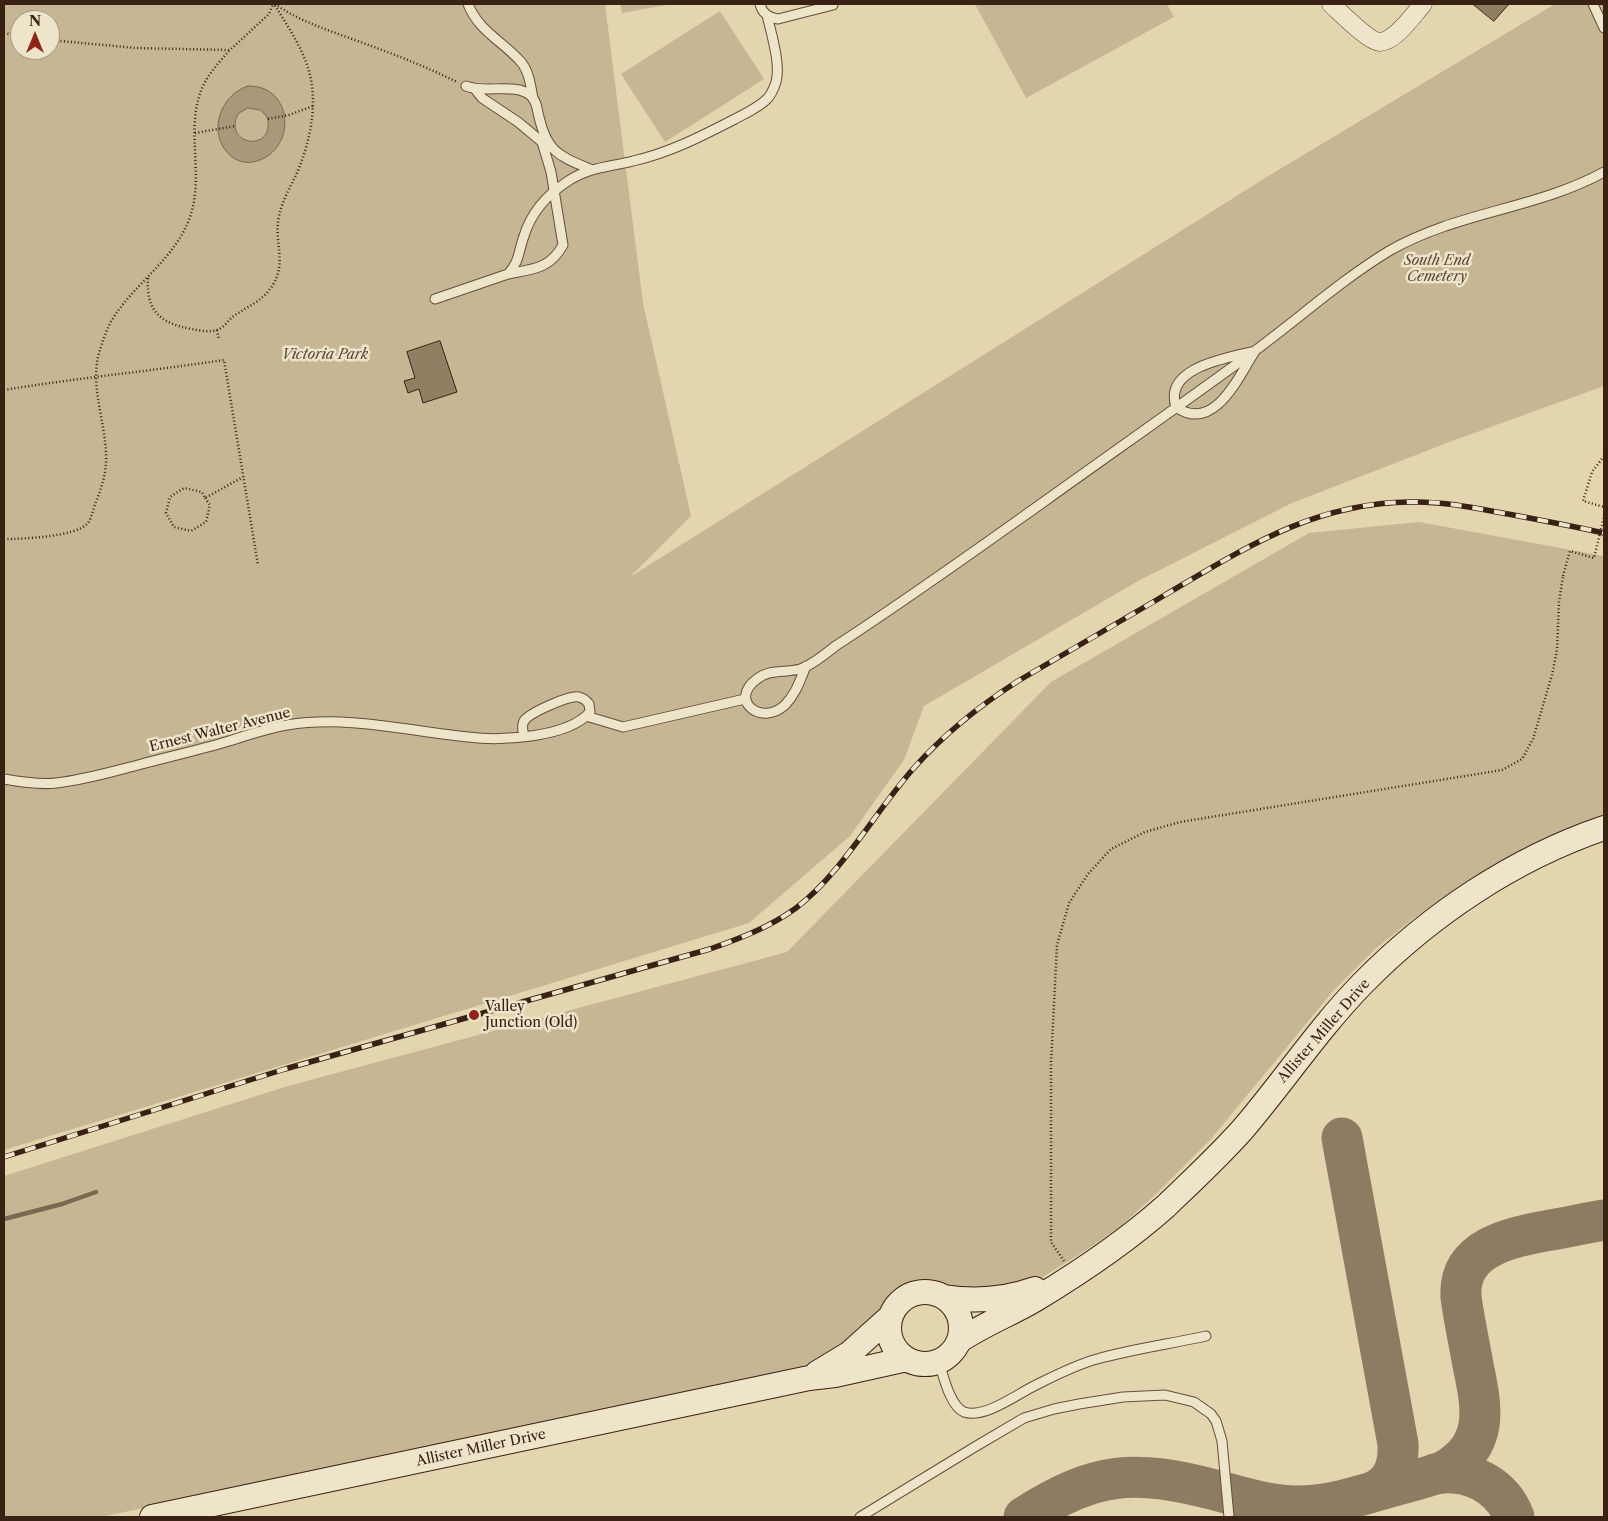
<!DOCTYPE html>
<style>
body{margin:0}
#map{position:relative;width:1608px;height:1521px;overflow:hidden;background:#e3d5ae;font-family:"Libre Caslon Text",serif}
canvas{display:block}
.frame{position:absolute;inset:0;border:5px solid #392114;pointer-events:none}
.north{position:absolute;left:10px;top:10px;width:50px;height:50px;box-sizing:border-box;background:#ede4ca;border:1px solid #a59681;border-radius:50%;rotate:0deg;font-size:14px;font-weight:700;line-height:20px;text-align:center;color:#392114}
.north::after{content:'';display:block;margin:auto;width:18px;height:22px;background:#8f2418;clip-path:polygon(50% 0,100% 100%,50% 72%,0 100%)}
</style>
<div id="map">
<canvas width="1608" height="1521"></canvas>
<div class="frame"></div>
<div class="north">N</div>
</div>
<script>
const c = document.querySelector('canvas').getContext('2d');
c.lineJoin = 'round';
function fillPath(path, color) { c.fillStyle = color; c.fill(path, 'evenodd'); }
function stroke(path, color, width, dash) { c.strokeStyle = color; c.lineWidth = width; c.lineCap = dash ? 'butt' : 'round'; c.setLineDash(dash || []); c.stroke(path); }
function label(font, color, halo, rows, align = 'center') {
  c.font = font + ' "Libre Caslon Text",serif'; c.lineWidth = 5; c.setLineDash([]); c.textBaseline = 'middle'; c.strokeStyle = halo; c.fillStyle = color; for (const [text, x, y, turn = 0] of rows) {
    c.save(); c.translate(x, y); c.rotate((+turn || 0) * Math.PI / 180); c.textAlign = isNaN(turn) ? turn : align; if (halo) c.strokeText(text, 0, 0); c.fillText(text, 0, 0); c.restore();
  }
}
const green = new Path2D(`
 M4,4H605L643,303L691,516L630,577L1270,175L1555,4H1604V386L1452,441L1292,503L1138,581L924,706L904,760L850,836L749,923L4,1150ZM20,20H50V50H20Z
 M620,4H672L622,13Z
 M975,4H1167L1174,17L1026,98Z
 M720,11L764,79L665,142L621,74Z
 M1419,522L1604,556V815L1592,819L1529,847L1474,877L1414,918L1375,949L1334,990L1211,1139L1156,1194L1120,1227L1080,1254L1041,1278L1014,1287L954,1292L929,1286L910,1287L894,1296L886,1309L833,1355L799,1369L101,1517H4V1176L288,1086L787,952L1051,682L1309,533Z`);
const water = new Path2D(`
 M248,86C294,85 297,149 257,161C248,164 239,162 232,157C206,136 219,95 248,86ZM248,108L260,110C266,114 269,119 268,126C267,152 223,143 238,114Z`);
const stream = new Path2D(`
 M4,1219L62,1204L96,1192`);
const taxiway = new Path2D(`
 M1342,1138L1398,1444C1399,1466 1393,1483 1373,1492
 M1435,1474C1468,1468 1502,1485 1514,1517
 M1024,1517C1097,1471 1134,1469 1215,1490C1241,1497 1267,1505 1294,1506C1326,1507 1356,1497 1386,1488C1406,1483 1426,1478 1444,1471C1490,1445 1482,1408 1473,1365C1469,1342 1464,1320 1461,1297C1458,1246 1513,1237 1551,1230C1568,1227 1586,1223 1604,1220`);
const building = new Path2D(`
 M1473,4H1509L1494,21Z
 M440,341L457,392L423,403L419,389L408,393L404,381L415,378L407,352Z`);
const path = new Path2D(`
 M275,4C299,21 325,29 352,39C388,52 423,65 457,82
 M4,33L20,36
 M50,40L136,48L230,50L269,14L273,4
 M268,119L289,115L313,106
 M195,133L235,126
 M148,278C146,311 160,323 191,329C199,330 209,333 217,330C224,328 228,320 234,316C246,307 261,302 270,289C289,264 273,243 279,216C283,196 296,179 302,160C312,132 317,100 309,71C302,47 287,25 274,4
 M217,330L219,340
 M4,390C77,378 151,371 224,360L258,565
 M1604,456L1592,472L1583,501L1604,507
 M205,498L210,505L206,522L191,531L174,527L166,513L170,497L184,488L202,492L205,498L243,477
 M4,539C22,539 76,537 88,523C92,517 93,509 96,502C102,486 107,472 106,454C105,421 90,386 99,353C103,340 107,327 115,315C138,281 176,257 190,217C205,174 184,128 203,86C209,73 220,61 230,50
 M1064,1261L1051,1242V1063L1057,945L1069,903L1088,874L1111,849L1145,832L1180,822L1502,770L1522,759L1533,739L1552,675L1557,650L1559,602L1563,576`);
const lane = new Path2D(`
 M468,4C479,32 503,41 521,62C529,71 531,87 533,99
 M760,4C762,13 769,18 778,19L833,5
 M1593,4L1604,28
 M466,86C485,94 516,82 531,96C537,101 537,110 539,117C547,152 559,156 590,169
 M475,89L482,98L518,122L542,142L551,172L563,245C550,269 533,269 508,274
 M435,299L508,274C520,261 518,252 524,236C531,213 548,194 568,181C589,167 610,167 633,161C669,153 702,136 735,119C746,113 758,108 767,99C771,95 774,88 776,82C781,64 771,33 767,15
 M1255,351C1239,376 1214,434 1176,407C1163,367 1228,358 1255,351Z
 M806,666C800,680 796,694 785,705C761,727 728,700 757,679C769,669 785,673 800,669C813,665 826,653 837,645C908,599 976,550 1045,501C1112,453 1179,406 1245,358C1294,323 1338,282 1389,251C1456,212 1537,209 1604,172
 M586,716L623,727L745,699
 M4,779C21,782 39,785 56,783C84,780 111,772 138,765C168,757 199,750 229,741C248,735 268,728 287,725C348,715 408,731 468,737C500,741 568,738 590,712L589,704C586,700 583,698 579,697C569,695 529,713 524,721C521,726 523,731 524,736
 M939,1362C943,1375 950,1406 964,1412C984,1419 1016,1395 1034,1386C1054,1376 1075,1365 1097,1359C1133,1349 1170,1344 1206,1336
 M860,1517L973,1448L1024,1418L1054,1409L1079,1404L1123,1397L1165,1395L1194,1402L1211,1414L1216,1421L1222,1441L1229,1517`);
const street = new Path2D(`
 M1331,4C1340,12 1369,42 1380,42C1396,41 1413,15 1423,4`);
const secondary = new Path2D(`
 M889 1328a36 36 0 1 1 72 0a36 36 0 1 1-72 0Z
 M944,1297C976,1302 1004,1300 1035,1289
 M959,1341C984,1324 1011,1314 1036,1299C1079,1273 1129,1239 1166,1206C1192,1181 1219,1156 1243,1129C1284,1081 1319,1028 1363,983C1430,915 1513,859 1604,828
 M817,1373L850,1353L890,1317
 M152,1517L809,1378L835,1375L907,1359`);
const rail = new Path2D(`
 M4,1157L285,1069L710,949C741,938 770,927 796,908C841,874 875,812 913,769C944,734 979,706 1018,681C1067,652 1116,624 1165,595C1245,548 1313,503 1410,502C1443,501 1475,508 1508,514C1540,520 1572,526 1604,533`);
const pathBridge = new Path2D(`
 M1563,576L1570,551L1594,558L1604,517`);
const markers = [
 [474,1015,6,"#8f2418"]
];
const parkNames = [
 ["South End",1437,261],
 ["Cemetery",1437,277],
 ["Victoria Park",325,355]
];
const streetNames = [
 ["Ernest Walter Avenue",220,730,-14],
 ["Allister Miller Drive",1324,1031,-49],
 ["Allister Miller Drive",481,1448,-12]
];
const poiNames = [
 ["Valley",485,1007],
 ["Junction (Old)",485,1023]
];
fillPath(green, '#c6b694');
fillPath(water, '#a9987a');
stroke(water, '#7c6851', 1);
stroke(stream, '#7c6851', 4.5);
stroke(taxiway, '#8e7b61', 41);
fillPath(building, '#917f64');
stroke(building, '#392114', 1);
stroke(lane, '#644e3a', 11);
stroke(street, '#644e3a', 19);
stroke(secondary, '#392114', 26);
stroke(path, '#392114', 2.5, [1, 2.5]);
stroke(lane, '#ede4ca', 9);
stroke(street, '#ede4ca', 18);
stroke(secondary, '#ede4ca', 24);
stroke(rail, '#392114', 5.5);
stroke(rail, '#ede4ca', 4, [11]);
stroke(pathBridge, '#392114', 2.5, [1, 2.5]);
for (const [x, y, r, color] of markers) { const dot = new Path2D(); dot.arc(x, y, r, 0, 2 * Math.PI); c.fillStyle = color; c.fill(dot); stroke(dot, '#ede4ca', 2); }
label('italic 14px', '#5c4634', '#ede4ca', parkNames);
label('14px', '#392114', '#ede4ca', streetNames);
label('14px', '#392114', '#ede4ca', poiNames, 'left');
</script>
